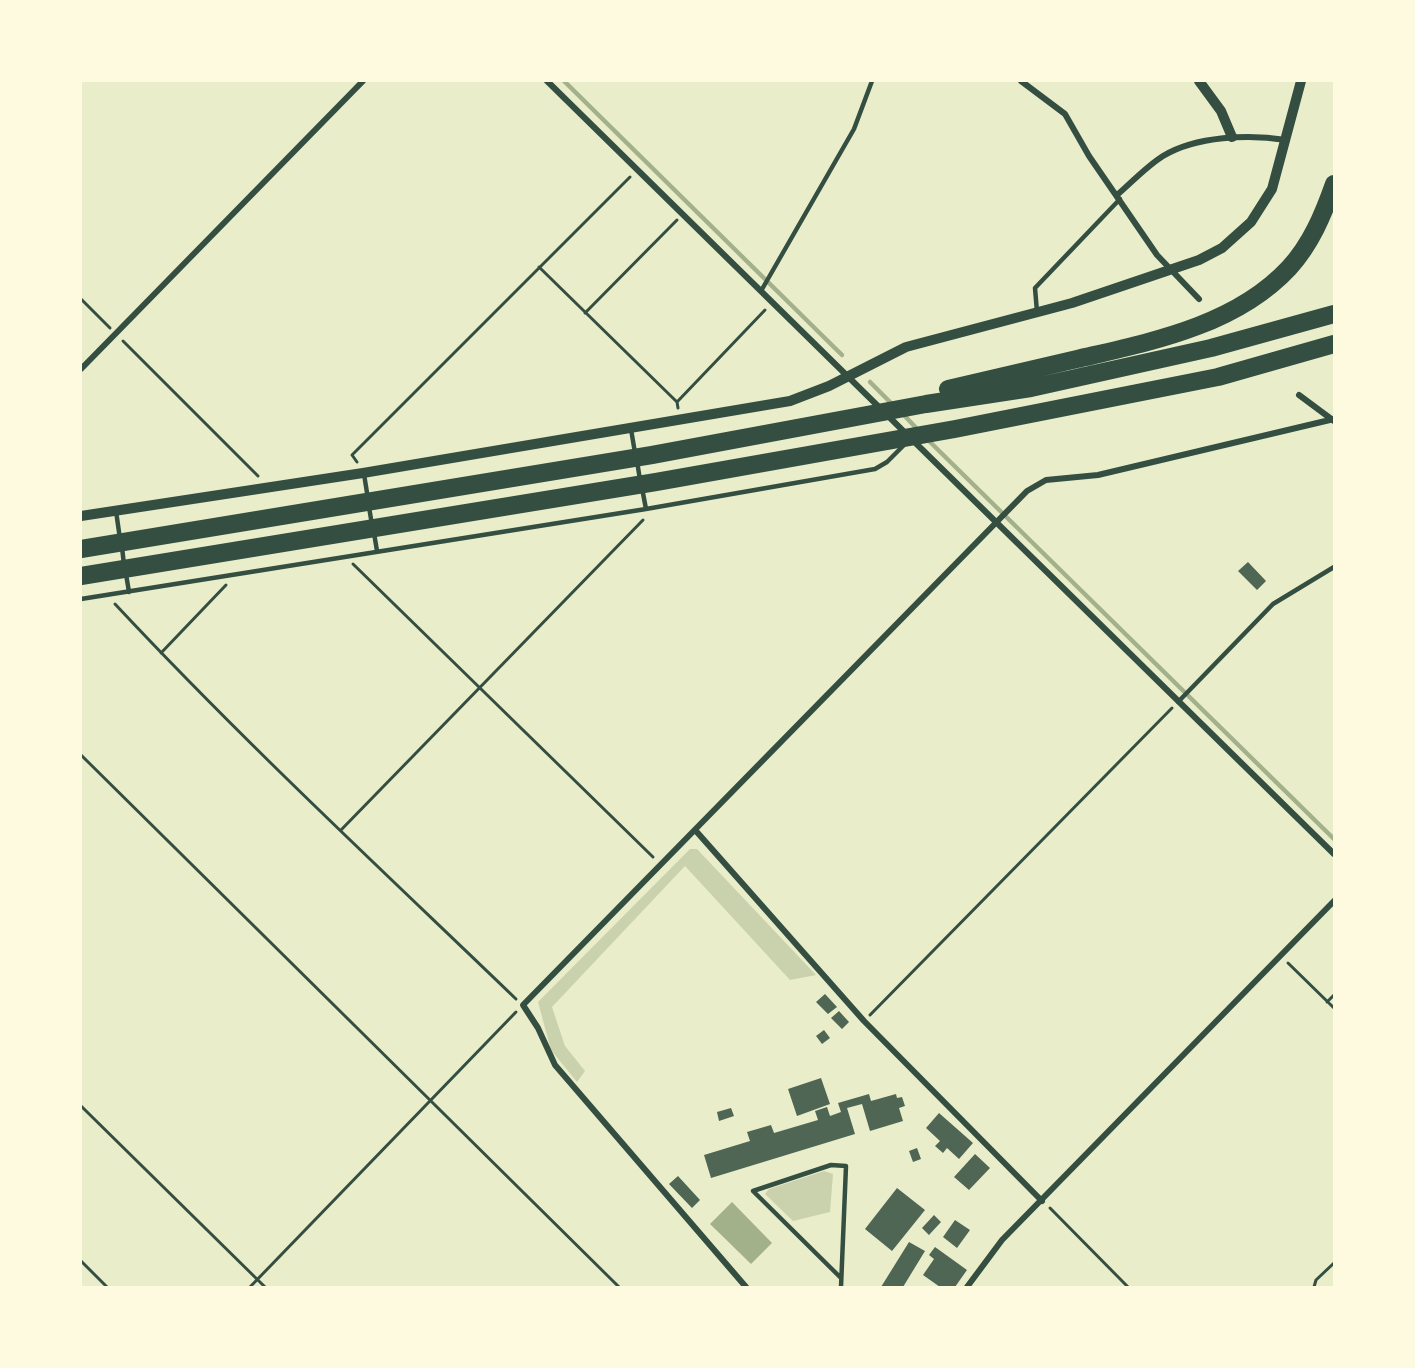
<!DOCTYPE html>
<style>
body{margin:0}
#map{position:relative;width:1415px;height:1368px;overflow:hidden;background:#e9edc9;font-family:Figtree,sans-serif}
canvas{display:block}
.frame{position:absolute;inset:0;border:82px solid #fefae0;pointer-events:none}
</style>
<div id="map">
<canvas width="1415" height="1368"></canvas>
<div class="frame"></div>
</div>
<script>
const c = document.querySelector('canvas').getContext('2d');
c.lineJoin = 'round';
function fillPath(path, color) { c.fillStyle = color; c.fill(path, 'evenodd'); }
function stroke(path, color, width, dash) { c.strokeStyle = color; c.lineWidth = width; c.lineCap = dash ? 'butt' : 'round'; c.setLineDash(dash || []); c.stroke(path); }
const green = new Path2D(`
 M690,849H697L816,975L790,980L685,866L552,1007L565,1046L585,1071L577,1082L551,1050L538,1002Z
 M824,1171L833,1174L830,1212L793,1221L765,1194L769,1189Z`);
const water = new Path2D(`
 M732,1202L772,1243L751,1264L710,1224Z`);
const stream = new Path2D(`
 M564,81L842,355
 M870,382L893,405
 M902,413L919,431
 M927,439L1334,839`);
const building = new Path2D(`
 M1248,562L1266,581L1257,590L1238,571Z
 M825,994L837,1007L828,1014L816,1002Z
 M839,1011L849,1022L842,1029L831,1018Z
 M824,1030L830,1038L822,1044L816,1036Z
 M821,1078L830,1104L797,1116L788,1089Z
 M869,1094L871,1101L896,1094L897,1098L902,1097L905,1106L899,1108L903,1121L870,1131L862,1104L847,1108L855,1134L711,1178L704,1155L750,1141L747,1132L771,1125L774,1133L818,1120L815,1111L827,1107L830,1116L841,1112L838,1103Z
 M731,1108L734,1116L719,1121L717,1112Z
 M939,1113L973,1143L959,1159L947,1148L943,1153L935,1146L940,1141L926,1128Z
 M917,1148L921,1159L913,1162L909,1151Z
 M975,1154L990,1168L969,1190L954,1177Z
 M678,1176L700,1200L692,1208L669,1184Z
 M897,1188L925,1210L892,1251L865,1229Z
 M934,1215L941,1222L929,1235L922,1228Z
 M955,1220L970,1230L957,1248L943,1237Z
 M909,1242L925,1251L903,1287H881Z
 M935,1247L967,1270L955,1287H940L923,1275L934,1259L929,1255Z`);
const path = new Path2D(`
 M539,267L677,402L678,408
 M81,299L110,328
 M585,313L677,220
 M123,341L258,476
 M677,402L765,310
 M357,462L352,455L630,177
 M353,564L653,857
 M115,604C243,741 381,869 516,999
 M161,653L226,585
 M81,755L619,1287
 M341,830L643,520
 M1288,963L1334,1008
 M1327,1002L1334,995
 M870,1015L1172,708
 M81,1106L265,1287
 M1050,1208L1128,1287
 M81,1261L107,1287
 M250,1287L516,1012
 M1314,1287L1316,1280L1334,1263`);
const service = new Path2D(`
 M761,291L854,129L872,81
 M1037,312L1035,288L1120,199
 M631,429L635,453
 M637,461L640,480
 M364,474L368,499
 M642,488L646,509
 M369,507L372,525
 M116,511L120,539
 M374,533L377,551
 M122,547L124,565
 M126,574L129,592
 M81,599L646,509L875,469L887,462L904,445
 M1178,702L1273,604L1334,567
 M841,1287L846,1166L831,1165L753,1191L841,1278`);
const minor = new Path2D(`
 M547,81L1334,854
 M1021,81L1065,114L1089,156L1157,255L1199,299
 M1117,195C1132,182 1147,166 1163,156C1196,136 1249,134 1286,140
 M81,369L363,81
 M1299,395L1334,421
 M696,831L864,1021L1042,1201
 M746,1287L555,1065L538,1028L523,1005L1027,491L1046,480L1098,475L1334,419
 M967,1287L1002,1240L1334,901`);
const tertiary = new Path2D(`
 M1199,81L1221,111L1232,137
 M81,516L363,473L790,401L829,386L906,347L1072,303L1199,260L1222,248L1251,222L1272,189L1301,81`);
const motorway = new Path2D(`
 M948,389C991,379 1034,369 1077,359C1150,342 1235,326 1289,268C1311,244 1323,215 1334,184
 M81,549L652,455L926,404L1031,388L1211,348L1334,314
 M81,576L656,482L955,429L1218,377L1334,344`);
fillPath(green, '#cad2ad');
fillPath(water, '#a3b18a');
stroke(stream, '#a3b18a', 4.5);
fillPath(building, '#4f6655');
stroke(path, '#344e41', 3);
stroke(service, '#344e41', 4.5);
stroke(minor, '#344e41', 6);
stroke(tertiary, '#344e41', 10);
stroke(motorway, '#344e41', 18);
</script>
